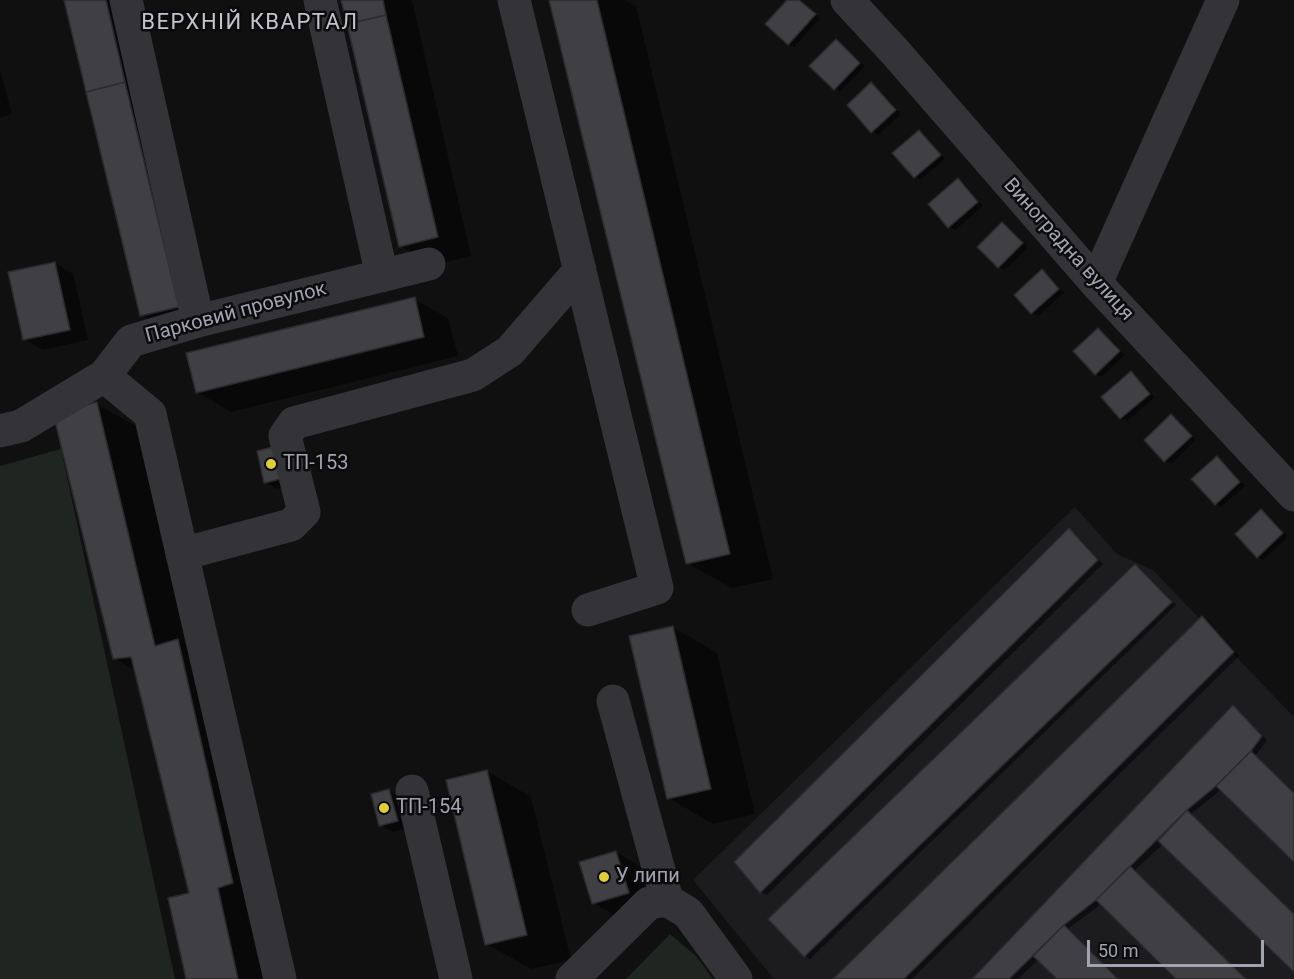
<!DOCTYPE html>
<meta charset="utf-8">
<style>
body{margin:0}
#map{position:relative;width:1294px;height:979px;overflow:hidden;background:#101011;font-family:Roboto,sans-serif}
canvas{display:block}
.scale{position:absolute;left:1087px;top:940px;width:177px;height:27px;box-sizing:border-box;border:3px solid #a2a3b1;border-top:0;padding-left:8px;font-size:18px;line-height:21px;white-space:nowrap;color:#a2a3b1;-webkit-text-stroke:4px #0b0b0c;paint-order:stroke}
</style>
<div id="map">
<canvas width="1294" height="979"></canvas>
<div class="scale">50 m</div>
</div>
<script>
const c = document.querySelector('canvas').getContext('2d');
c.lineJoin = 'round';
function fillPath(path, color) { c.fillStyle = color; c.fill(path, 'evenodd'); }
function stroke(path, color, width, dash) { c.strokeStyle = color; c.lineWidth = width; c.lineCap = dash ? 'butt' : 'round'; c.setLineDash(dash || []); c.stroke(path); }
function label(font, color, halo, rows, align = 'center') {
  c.font = font + ' Roboto,sans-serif'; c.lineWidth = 5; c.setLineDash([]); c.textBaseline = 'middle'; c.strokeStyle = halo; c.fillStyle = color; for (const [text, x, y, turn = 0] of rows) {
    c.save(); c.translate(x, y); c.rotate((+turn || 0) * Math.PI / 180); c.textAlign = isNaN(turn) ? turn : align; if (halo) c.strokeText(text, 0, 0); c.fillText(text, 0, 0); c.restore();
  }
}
const built = new Path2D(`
 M1075,507L1117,554L1153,570L1294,717V979H774L693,880Z`);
const green = new Path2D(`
 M61,449L175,979H0V466Z
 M670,934L696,956L713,979H626Z`);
const shadow = new Path2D(`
 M66,0H134L212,326L175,335L141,315Z
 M343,0H412L471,256L434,265L400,246Z
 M551,0H625L636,6L773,579L732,588L687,563Z
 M789,0H800L820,18L794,47L789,44Z
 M836,41L841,44L865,66L840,92L835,89Z
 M0,70L12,114L0,118Z
 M871,84L877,87L901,114L878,135L872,131Z
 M920,132L925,135L945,159L920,180L915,177Z
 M958,180L964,183L983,206L955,230L949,227Z
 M1003,224L1008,227L1028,247L1005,270L999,267L979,247Z
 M55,263L73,274L88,340L43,350L24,339Z
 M1042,271L1048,275L1064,293L1038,316L1032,313L1016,295Z
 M414,299L448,318L458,356L231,412L197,392Z
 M1099,330L1104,333L1125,355L1101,377L1095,374Z
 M1131,373L1136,376L1155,397L1127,421L1121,418L1103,397Z
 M97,404L141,429L276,979H188L191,895L136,671L114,658Z
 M1172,416L1177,419L1196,440L1171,464L1165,461Z
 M258,452L296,484L277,489L265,482Z
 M1217,458L1223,461L1245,486L1221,507L1216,504Z
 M1261,511L1267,514L1288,537L1263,560L1258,557Z
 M1069,530L1075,533L1103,564L767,895L761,892L736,862Z
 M1136,566L1141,569L1176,605L810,959L805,956Z
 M1203,617L1208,621L1239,656L912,979H835Z
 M673,627L717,653L755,814L713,824L669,798Z
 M1233,706L1238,710L1267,740L1256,755L1294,792V860L1222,789L1191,814L1294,913V970L1163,844L1135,870L1246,979H1178L1101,904L1068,929L1119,979H1059L1039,959L1018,979H974Z
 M487,771L531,797L571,960L531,969L487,944Z
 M389,791L401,798L409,828L393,832L381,825Z
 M616,852L649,872L662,912L628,923L594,903Z`);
const building = new Path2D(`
 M64,0H106L125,82L86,92Z
 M341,0H383L386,15L347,24Z
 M549,0H597L730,554L686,564Z
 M787,0H799L816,14L788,45L765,24Z
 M386,15L438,237L399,247L347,24Z
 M836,39L860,63L834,90L809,66Z
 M125,82L179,307L140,316L86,92Z
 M871,82L896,110L871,133L847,105Z
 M919,130L941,155L914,178L892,153Z
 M958,178L978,202L948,228L928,204Z
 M1002,222L1023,243L998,268L977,247Z
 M55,262L70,330L23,340L8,272Z
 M1042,269L1059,289L1031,314L1014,295Z
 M415,297L424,337L196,393L186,353Z
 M1098,328L1120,351L1095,375L1073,351Z
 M1131,371L1150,394L1120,419L1101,397Z
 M97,402L155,646L178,639L233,883L218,888L238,979H186L168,898L189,893L131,657L113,659L53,413Z
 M1171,414L1192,436L1164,462L1144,440Z
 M277,446L285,478L264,483L257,451Z
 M1217,456L1240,482L1215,505L1191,479Z
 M1261,509L1283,533L1257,558L1235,534Z
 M1069,528L1098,560L760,893L734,862Z
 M1135,564L1172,602L804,957L768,919Z
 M1202,616L1234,652L904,979H833Z
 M673,626L711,789L667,799L629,636Z
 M1233,705L1262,736L1251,751L1216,786L1187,810L1096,900L1064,925L1009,979H972Z
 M1251,751L1294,793V862L1216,786Z
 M487,770L527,935L485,945L446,780Z
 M389,789L398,821L379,826L371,794Z
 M1187,810L1294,914V972L1158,841Z
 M616,851L629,893L592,904L579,862Z
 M1130,866L1246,979H1176L1096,900Z
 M1064,925L1118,979H1057L1033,956Z`);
const minor = new Path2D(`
 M126,0L198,321
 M320,0L382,276
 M514,0L657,588L588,610
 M847,0L896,53L1096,283L1294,495
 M1096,283L1223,0
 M104,376L150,414L280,979
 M0,431L21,426L104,376L131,341L198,321L429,264
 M182,554L291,525L304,512L285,436L294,423L473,375L510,351L580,270
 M613,701L667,900L688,913L736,979
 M412,791L456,979
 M572,979L649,903L667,900`);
const markers = [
 [271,464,6,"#e0ce39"],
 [384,808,6,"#e0ce39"],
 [604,877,6,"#e0ce39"]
];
const streetNames = [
 ["Виноградна вулиця",1068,250,48],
 ["Парковий провулок",236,313,-15]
];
const poiNames = [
 ["ТП-153",283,464],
 ["ТП-154",396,808],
 ["У липи",616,877]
];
const quarterNames = [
 ["ВЕРХНІЙ КВАРТАЛ",250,23]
];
fillPath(built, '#1c1c1e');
fillPath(green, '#1f2521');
fillPath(shadow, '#0007');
fillPath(building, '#3f3f44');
stroke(building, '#2b2a2d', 1.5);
stroke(minor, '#343338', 33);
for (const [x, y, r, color] of markers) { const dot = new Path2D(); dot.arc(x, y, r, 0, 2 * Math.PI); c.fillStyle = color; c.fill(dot); stroke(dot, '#0b0b0c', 2); }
label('20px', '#a2a3b1', '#0b0b0c', streetNames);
label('20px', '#a2a3b1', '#0b0b0c', poiNames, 'left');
c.letterSpacing = '1.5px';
label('22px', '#c3c3cd', '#0b0b0c', quarterNames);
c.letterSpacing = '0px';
</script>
